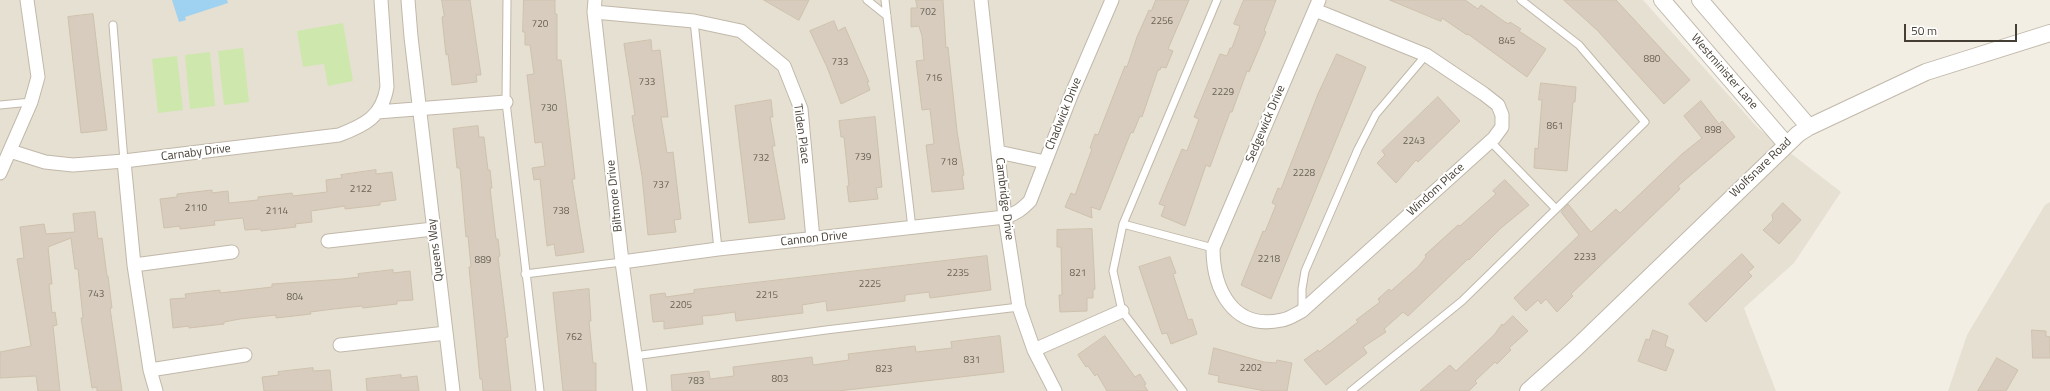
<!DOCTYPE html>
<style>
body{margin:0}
#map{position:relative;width:2050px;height:391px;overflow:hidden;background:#f2eee4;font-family:"Titillium Web",sans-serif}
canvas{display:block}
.scale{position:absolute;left:1904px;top:24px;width:113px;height:18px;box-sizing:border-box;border:2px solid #453e34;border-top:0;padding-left:5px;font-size:12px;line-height:14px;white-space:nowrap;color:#453e34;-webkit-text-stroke:3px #fff;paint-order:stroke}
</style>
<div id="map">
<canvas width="2050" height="391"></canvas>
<div class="scale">50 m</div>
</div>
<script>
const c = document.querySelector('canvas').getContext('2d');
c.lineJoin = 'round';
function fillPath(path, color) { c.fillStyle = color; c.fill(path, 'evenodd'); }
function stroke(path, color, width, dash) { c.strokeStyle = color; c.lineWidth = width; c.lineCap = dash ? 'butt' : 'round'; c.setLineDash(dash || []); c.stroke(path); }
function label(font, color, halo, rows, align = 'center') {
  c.font = font + ' "Titillium Web",sans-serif'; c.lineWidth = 4; c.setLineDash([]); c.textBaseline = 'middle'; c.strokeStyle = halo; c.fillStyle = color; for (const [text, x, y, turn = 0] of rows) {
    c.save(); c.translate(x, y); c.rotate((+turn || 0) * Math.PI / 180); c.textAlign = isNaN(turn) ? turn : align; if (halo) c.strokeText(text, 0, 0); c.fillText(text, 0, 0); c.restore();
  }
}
const residential = new Path2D(`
 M0,0H1643L1758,128L1841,192L1794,263L1744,308L1776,391H0Z
 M2050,202V391H1948L1967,335L2045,205Z`);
const green = new Path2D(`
 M343,23L353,81L328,86L324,64L303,67L297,31Z
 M243,48L249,102L224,105L218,51Z
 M210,52L215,106L190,109L185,55Z
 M177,56L183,110L158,113L152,59Z`);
const water = new Path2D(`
 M172,0H227L228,3L185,17L186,20L179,22Z`);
const building = new Path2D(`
 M442,0H470L481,75H476L477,82L452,85L448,54L446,55L442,17L444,16Z
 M524,0H555V14H557V60H561L575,179H572L584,252L556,256L554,244L547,246L540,179L534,180L532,168L545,166L542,142L535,143L527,75L534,74L530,45H525V32H523Z
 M764,0H809L799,20Z
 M916,0H943L946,48L948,47L957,131L964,175L962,176L964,189L932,192L926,145L934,144L930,109L922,110L916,61L924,60L922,36L919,26L911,27V8H917Z
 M1156,0H1189L1168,49L1173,51L1166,68L1161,67L1160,70H1158L1142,117L1140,116L1133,133L1131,132L1100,210L1091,207L1092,218L1065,207L1071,193L1075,195L1092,149L1090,148L1095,134L1098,135L1125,66L1127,67L1137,37L1149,10L1151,11Z
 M1244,0H1276L1264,31L1266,32L1249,72L1247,71L1232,112H1230L1210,167L1206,165L1185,226L1161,216L1165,206L1159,204L1182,149L1187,151L1199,119L1194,117L1220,54L1227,56L1230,48H1232L1240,26L1234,24Z
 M1390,0H1465L1478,9L1481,5L1505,22L1509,24L1510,22L1521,29L1519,31L1546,49L1527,77L1468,34L1467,35L1442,18L1441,21Z
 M1564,0H1616L1690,80L1664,104L1598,31Z
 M93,14L107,130L81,133L68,17Z
 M834,21L838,31L845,27L869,82H867L870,90L841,104L827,67L810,31Z
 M651,40L652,51L660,50L668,117H661L667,153L673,152L681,219L674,220L676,232L648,235L642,176L632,116L635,115L624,44Z
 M1337,54L1366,67L1271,299L1241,285L1263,231L1265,232L1276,205L1272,203L1278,188L1281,189L1318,94Z
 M1541,83L1576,87L1575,102H1573L1567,171L1534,168L1535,148L1538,149L1542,100H1539Z
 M1438,97L1460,121L1418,162L1416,160L1396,183L1377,163L1385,155L1382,151Z
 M771,100L773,117H770L775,146H772L785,219L749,223L735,106Z
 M1701,101L1719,124L1722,121L1735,137L1678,186L1680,189L1571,294L1573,296L1557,312L1546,299L1541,304L1538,300L1526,311L1514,298L1579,235L1561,212L1568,204L1591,232L1616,209L1620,213L1682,154L1702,138L1684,116Z
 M875,117L882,187L876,188L878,199L849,202L847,186H849L844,137H841L839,121Z
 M478,126L479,137H484L488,170H490L492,188H490L496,239H498L500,256L498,257L508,337L505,338L511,391H483L482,379H480L469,267H471L468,236L466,237L460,168H457L453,129Z
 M376,170V174L392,172L396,200L380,202V205L345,209V206L311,211L312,222L295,224L296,227L261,231V229L245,230L243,218L214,221L215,225L180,229V226L164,228L160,199L177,197V194L212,190V193L228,191L229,203L258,200V197L292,193L293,196L327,192L326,180L342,178L341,175Z
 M1505,180L1529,205L1501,228L1469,260L1468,259L1408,316L1403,312L1384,329L1386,332L1363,347L1367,353L1326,385L1304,360L1318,350L1319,352L1358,322L1356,320L1380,302L1378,299L1389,289L1391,291L1418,267L1426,257L1425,255L1458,225L1460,226L1496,194L1493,191Z
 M1783,203L1801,220L1779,244L1763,230L1773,220L1772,215Z
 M95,212L98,239L102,238L107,276H108L112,308H110L122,391H97V387L92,388L81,318H83L78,269H75L71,238L48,247L52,284H49L52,313L55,312L57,325L53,326L60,391H38L36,376L0,378V352L31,346L17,259L24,258L20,227L44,224L46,234L75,232L73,214Z
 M1092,229L1095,289L1093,290V298H1087V311L1060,312L1059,295H1062L1061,247H1057V230Z
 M1742,254L1754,267L1748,272L1752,276L1706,322L1689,304Z
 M987,256L991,290L930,298L929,292L905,295V301L827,311L826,301L802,305L803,313L736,321L735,312L714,315L702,316L703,324L664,329V321L653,322L650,295L665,293L666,297L694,293V290Z
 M1170,257L1176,273L1173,274L1188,320L1192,319L1197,334L1171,344L1167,333L1162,334L1139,267Z
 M393,270V273L410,271L413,300L397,301V304L363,308L362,306L334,309L310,312L311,314L276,318V315L240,319L224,322V324L189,328V326L173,328L170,299L186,298L185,294L220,290V293L272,287V284L343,279L359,277L358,274Z
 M589,289L591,321H589L593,363H596V391H563L553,293Z
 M1513,316L1528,331L1509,348L1511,350L1497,364L1495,362L1475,381L1477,383L1469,391H1420L1450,365L1456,371L1494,335L1502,324L1503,325Z
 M1653,330L1668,336L1665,346L1674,350L1666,371L1638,361L1646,339L1649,340Z
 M2032,330L2046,331V336L2050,337V358H2033Z
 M1000,336L1004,372L838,391H672L671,375L709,371L710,379L734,376L733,367L812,357L813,365L849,360L848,354L915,346L916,352L952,348L951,342Z
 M1105,336L1135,377L1140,374L1146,384L1144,385L1148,391H1107L1097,374L1095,376L1088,366L1086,367L1078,355Z
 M1214,348L1264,362L1276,363L1277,360L1292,363L1287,391H1265L1218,382L1219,376L1209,374Z
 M1997,358L2018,370L2006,391H1978Z
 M313,368V371L330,370L332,391H264L262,377L279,375L278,372Z
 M401,375V378L417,376L419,391H367L366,379Z`);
const service = new Path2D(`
 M507,0L506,102L540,391
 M867,0L887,16
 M885,0L912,228
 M694,21L718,249
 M113,25L124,161
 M0,105L31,102
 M1490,141L1556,209
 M1123,224L1213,248
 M525,274L622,262
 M1302,310V289L1305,271L1358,149L1376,114L1426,55
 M634,356L826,330L1019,307
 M1183,391L1122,311L1113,271L1123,224L1217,0
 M1351,391L1462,301L1645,122L1579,45L1521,0`);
const minor = new Path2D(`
 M408,0L411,37L453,391
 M595,0L594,12L622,262L640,391
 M981,0L1005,217L1019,307L1034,350L1055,391
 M1315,10L1426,55L1484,94L1498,105L1502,115V127L1494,138L1302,311C1296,314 1289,319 1282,320C1233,331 1213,289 1213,248L1319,0
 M594,12L694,21L741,31L784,66L801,109L813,239
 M377,112L506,102
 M10,151L45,162L73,165L124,161L339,135C365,125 382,117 387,87L381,0
 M998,152L1045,162
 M124,161L134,265L150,370L156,391
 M0,173L31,102L38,77L27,0
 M328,241L433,229
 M622,262L718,249L1005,217C1016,214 1022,209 1030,201L1072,93L1112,0
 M134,265L232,252
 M340,345L446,333
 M1034,350L1122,311
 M150,370L245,355`);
const tertiary = new Path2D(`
 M1662,0L1786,144
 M1700,0L1809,127
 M1528,391L1576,348L1798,134L1809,127L1926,72L2050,33`);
const numberNames = [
 ["702",928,13],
 ["2256",1162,22],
 ["720",540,25],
 ["845",1507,42],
 ["880",1652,60],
 ["733",840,63],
 ["716",934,79],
 ["733",647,83],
 ["2229",1223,93],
 ["730",549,109],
 ["861",1555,127],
 ["898",1713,131],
 ["2243",1414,142],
 ["739",863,158],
 ["732",761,159],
 ["718",949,163],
 ["2228",1304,174],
 ["737",661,186],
 ["2122",361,190],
 ["2110",196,209],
 ["2114",277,212],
 ["738",561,212],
 ["2233",1585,258],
 ["2218",1269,260],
 ["889",483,261],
 ["2235",958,274],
 ["821",1078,274],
 ["2225",870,285],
 ["743",96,295],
 ["2215",767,296],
 ["804",295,298],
 ["2205",681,306],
 ["762",574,338],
 ["831",972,361],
 ["2202",1251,369],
 ["823",884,370],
 ["803",780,380],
 ["783",696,382]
];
const streetNames = [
 ["Westminister Lane",1724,72,49],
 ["Chadwick Drive",1064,114,-68],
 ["Sedgewick Drive",1266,124,-67],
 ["Tilden Place",801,134,82],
 ["Carnaby Drive",196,153,-7],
 ["Wolfsnare Road",1761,168,-44],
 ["Windom Place",1436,190,-42],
 ["Biltmore Drive",615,196,-96],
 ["Cambridge Drive",1004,199,83],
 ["Cannon Drive",814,239,-6],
 ["Queens Way",436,250,-97]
];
fillPath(residential, '#e6e0d2');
fillPath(green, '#cee7ac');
fillPath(water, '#9fd1f0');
fillPath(building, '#d7ccbd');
stroke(building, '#cfc1ad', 1);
stroke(service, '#c1b8aa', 9);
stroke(minor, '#c1b8aa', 15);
stroke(tertiary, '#c1b8aa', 18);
stroke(service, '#fff', 7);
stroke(minor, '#fff', 13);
stroke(tertiary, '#fff', 16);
label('10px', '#6a6256', null, numberNames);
label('12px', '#453e34', '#fff', streetNames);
</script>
